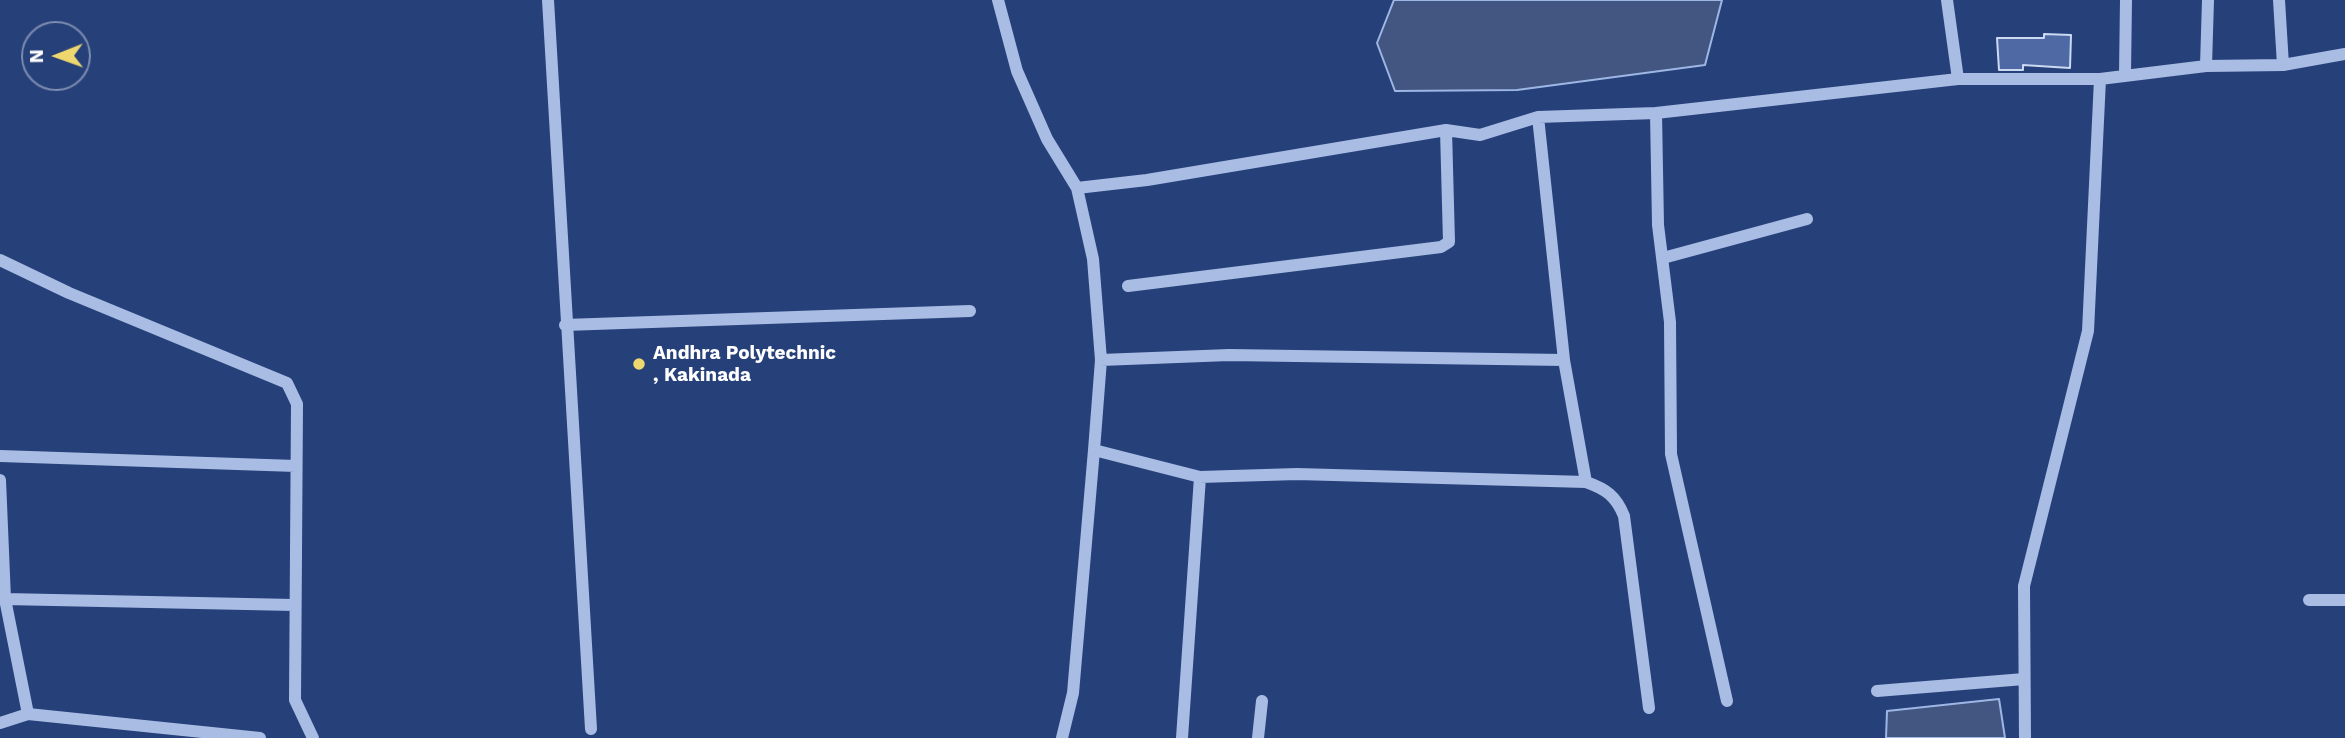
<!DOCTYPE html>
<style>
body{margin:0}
#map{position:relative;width:2345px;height:738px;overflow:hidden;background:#26407a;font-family:"Work Sans",sans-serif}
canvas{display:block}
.north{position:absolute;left:21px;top:21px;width:70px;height:70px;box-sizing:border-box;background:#26407a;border:2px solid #7d8caf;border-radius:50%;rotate:269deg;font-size:19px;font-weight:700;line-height:28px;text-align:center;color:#fff}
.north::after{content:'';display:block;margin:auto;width:24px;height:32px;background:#edd76e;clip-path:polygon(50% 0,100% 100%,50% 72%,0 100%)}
</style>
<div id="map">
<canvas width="2345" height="738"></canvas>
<div class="north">N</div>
</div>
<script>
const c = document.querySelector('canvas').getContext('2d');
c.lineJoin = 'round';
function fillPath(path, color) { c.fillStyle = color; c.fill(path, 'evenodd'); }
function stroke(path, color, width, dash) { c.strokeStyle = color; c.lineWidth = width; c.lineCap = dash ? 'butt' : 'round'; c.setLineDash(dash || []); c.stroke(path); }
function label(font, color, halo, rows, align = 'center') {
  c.font = font + ' "Work Sans",sans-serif'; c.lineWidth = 7; c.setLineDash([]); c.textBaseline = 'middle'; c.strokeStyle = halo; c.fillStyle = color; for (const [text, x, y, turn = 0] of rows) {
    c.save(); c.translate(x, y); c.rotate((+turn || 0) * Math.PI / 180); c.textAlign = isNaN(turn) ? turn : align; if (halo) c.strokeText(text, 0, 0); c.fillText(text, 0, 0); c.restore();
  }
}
const water = new Path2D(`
 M1394,0H1722L1705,65L1517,90L1395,91L1377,43Z
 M1999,699L2005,738H1886L1887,711Z`);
const building = new Path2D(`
 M2044,34L2071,35L2070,68L2023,65V70H1999L1997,38H2044Z`);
const minor = new Path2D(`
 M548,0L591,729
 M998,0L1017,71L1047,139L1077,188
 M1947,0L1958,79H2100L2206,66L2283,65L2279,0
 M2283,65L2345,54
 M2206,66L2208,0
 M2125,74L2126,0
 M1656,113L1958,79
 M1538,117L1564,360
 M1663,258L1807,219
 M0,260L69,293L287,383L297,404L295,700L313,738
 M1128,286L1441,247L1449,242L1446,130
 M565,325L970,311
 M1101,360L1093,259L1077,188L1147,180L1446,130L1480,135L1538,117L1656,113L1658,225L1670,322L1671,454L1727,701
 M1094,450L1101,360L1229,355L1564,360L1586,482L1297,474L1200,477
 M0,456L296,466
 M0,480L5,599L28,714
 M1586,482C1606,489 1616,496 1624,516L1649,708
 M5,599L294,605
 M2309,600H2345
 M1877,691L2024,679
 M0,723L28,714L260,738
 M1062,738L1073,693L1094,450L1200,477L1182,738
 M1258,738L1262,701
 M2025,738L2024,586L2088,331L2100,79`);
const markers = [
 [639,364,7,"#edd76e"]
];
const poiNames = [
 ["Andhra Polytechnic",653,353],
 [", Kakinada",653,375]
];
fillPath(water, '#425681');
stroke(water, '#9db6e4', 2);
fillPath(building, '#4e69a3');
stroke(building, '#cbd9f3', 2);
stroke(minor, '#a9bce4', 12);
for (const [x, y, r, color] of markers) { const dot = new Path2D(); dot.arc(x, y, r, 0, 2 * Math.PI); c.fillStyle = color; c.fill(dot); stroke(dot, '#26407a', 2.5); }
label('bold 19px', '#fff', '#26407a', poiNames, 'left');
</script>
